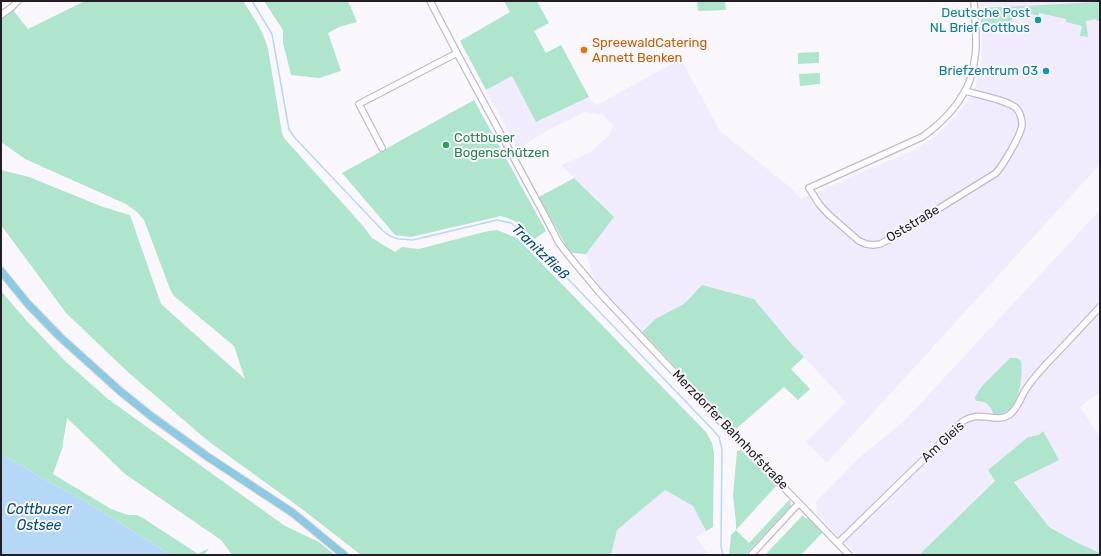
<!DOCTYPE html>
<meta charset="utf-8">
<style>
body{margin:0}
#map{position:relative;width:1101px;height:556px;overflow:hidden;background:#faf7fc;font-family:Rubik,sans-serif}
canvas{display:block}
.frame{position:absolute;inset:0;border:2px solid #231e26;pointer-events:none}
</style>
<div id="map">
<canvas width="1101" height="556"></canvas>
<div class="frame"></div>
</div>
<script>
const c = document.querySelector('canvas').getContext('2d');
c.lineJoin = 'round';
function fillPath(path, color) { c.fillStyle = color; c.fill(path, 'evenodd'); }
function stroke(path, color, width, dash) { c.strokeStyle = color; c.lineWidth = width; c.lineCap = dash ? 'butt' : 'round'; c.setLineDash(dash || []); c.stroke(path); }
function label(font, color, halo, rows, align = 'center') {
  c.font = font + ' Rubik,sans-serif'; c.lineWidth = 4; c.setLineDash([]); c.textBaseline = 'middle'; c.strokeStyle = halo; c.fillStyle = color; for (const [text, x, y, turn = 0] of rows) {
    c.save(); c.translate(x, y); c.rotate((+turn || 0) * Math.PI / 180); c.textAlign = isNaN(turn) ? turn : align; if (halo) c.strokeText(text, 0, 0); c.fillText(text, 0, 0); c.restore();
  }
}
const commercial = new Path2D(`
 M980,1H1100V164L827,463L806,442L846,402L788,340L754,299L702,285L684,304L655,319L642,332L597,287L586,254L614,217L561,165L591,152L610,134L613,125L603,115L585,112L546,131L518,149L486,90L512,76L537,122L589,97L592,102L597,105L681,59L720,131L791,188L801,199L906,153L920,146L936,136L954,118L967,102L975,87L981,65L982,51Z
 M1100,210V392L1080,407L1100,436V553L1078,543L1049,527L1014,481L1039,435L1028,437L988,470L1000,489L920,555H856L817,514L816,502L859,458L904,421Z
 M665,490L693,506L706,531L696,537L709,555H611L617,530Z`);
const green = new Path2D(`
 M85,1H243C254,18 263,30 268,49L282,133L284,138L364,227L372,238L395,252L402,247L419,249L484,232L497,230L517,238L706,432L712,443L714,453L713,527L706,531L693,506L665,490L617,530L611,555H361L302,509L208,441L129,373L66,313L1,225V170L29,177L103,207L130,215L161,304L245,379L234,346L174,296L170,289L144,220L137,212L126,204L25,159L1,142V19L13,10L28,29Z
 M264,1H348L357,22L339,27L328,33L341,71L319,78L291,75L283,43V30Z
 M504,1H537L549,23L534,31L546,53L561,45L589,97L536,122L512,76L486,90L460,41L510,12Z
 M697,1H725L726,10L698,11Z
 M1100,2V21H1097L1096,19L1086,21L1088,37L1080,36L1082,26L1066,22V19L1039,13V16L1017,11L1016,15H1014L1010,25L985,26L981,23L980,9L982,8Z
 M819,52V63L798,64V53Z
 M820,73V84L800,86L799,74Z
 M474,100L546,231L535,239L513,220L501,216L411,237L395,235L342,173Z
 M574,178L614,217L586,254L570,253L539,197Z
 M702,285L754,299L788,340L804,357L791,369L810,389L798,400L784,387L735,430L642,332L655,319L684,304Z
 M1,291L26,320L65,361L108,399L285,526L319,542L335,555H232L221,540L125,474L67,418L62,449L53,474L111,509L128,515H137L143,518L198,554L209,548L204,555H171L83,500L40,477L23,466L12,461L1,454Z
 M1010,358H1017L1021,361C1023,372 1020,400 1011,408C1006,413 1001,414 994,415C990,405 987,401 976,401L975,397L982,386Z
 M1043,431L1059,460L1014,482L1049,527L1078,543L1100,553V555H919L995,481L988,470L1028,437L1039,435Z
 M741,450L777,485L736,530L749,543L790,499L791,506L745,555H729L731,535L736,530V523L733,495L737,451Z
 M803,515L805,518C812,517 818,527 823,532L801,555H765Z`);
const water = new Path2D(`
 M1,454L12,461L23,466L40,477L83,500L171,555H1Z`);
const stream = new Path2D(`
 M252,1L272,34L288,124L289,129L295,138L383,231L390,236L398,239L413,240L497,220L511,223L523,232L713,430L719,437L722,449L721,546L723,555`);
const minor = new Path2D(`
 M430,1L457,53L544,214L559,243L569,256L599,292L737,439L849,555
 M1,15L12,7L18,1
 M965,91C976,94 1011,101 1017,109C1020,112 1022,120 1022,124C1022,134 1003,165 996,173L890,239L880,244L873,245L866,244L859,241L828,214L819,204L809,188L922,137C941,124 957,107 967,87C972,78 976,55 976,44C976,30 975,15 974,1
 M382,148L359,104L457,53
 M838,543L962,422C981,409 995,424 1009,415C1018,409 1020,398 1026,389C1034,377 1045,365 1056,354C1070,339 1085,323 1100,307
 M751,555L799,503`);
const major = new Path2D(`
 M1,271L28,304L60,337L120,391L151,416L208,457L293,513L344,555`);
const markers = [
 [1038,20,4,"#0f9aa8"],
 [584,50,4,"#e8710a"],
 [1046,71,4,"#0f9aa8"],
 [446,145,4,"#2e9e5b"]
];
const cultureNames = [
 ["Deutsche Post",1030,13],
 ["NL Brief Cottbus",1030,28],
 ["Briefzentrum 03",1038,71]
];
const foodNames = [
 ["SpreewaldCatering",592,43],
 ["Annett Benken",592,58]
];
const leisureNames = [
 ["Cottbuser",454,138],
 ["Bogenschützen",454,153]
];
const streetNames = [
 ["Oststraße",913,224,-31],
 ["Merzdorfer Bahnhofstraße",730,430,46],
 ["Am Gleis",943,442,-43]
];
const waterNames = [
 ["Tranitzfließ",540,252,44],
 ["Cottbuser",39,510],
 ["Ostsee",39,526]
];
fillPath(commercial, '#f0ecfd');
fillPath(green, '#afe5cc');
fillPath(water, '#b5d8f7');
stroke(stream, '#b5d8f7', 1.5);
stroke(minor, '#c6b7cd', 8);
stroke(major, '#d3d2d4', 9);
stroke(minor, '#fff', 5.5);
stroke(major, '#8ccae3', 7);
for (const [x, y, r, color] of markers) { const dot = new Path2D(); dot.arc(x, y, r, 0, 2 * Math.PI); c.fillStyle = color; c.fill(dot); stroke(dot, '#faf7fc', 1.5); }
label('13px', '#0d838f', '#faf7fc', cultureNames, 'right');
label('13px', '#c56008', '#faf7fc', foodNames, 'left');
label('13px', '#27864d', '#faf7fc', leisureNames, 'left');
label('13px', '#231e26', '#faf7fc', streetNames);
label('italic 14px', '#054c7b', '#faf7fc', waterNames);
</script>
